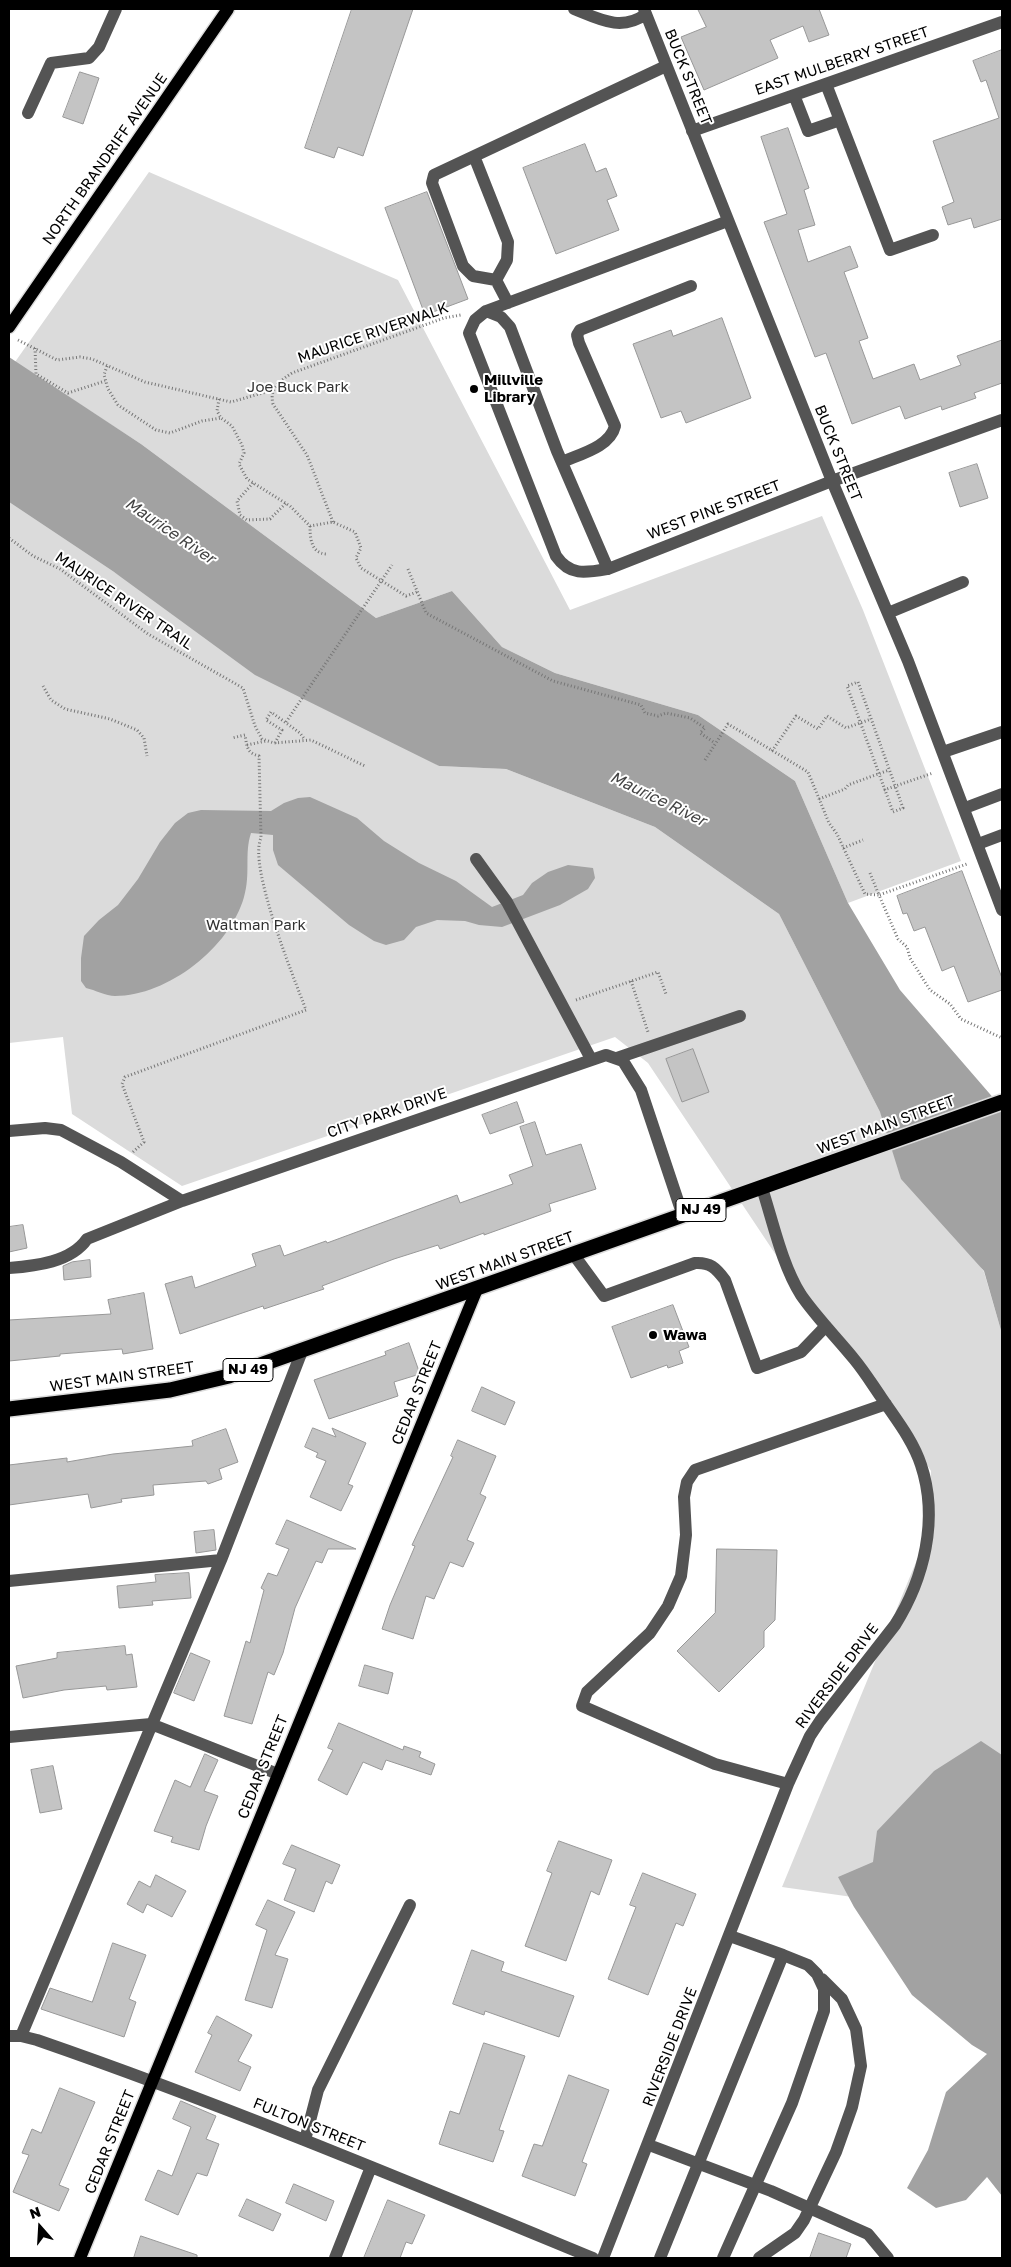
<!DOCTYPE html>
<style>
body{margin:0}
#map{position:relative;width:1011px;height:2267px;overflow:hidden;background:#fff;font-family:"Golos Text",sans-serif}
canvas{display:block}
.frame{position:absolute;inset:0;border:10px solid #000;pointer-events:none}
.north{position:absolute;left:15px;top:2202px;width:50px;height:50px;-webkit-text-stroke:4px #fff;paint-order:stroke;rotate:341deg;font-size:14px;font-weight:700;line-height:20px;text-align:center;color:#000}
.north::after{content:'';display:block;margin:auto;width:18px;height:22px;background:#000;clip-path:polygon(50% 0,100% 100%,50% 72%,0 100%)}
</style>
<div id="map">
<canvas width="1011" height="2267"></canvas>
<div class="frame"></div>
<div class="north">N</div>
</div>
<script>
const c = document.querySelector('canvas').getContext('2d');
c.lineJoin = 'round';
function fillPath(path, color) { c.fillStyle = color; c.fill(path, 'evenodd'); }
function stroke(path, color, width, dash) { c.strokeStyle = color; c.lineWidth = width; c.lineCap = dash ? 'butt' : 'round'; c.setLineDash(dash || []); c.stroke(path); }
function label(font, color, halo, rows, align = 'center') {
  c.font = font + ' "Golos Text",sans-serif'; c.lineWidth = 4; c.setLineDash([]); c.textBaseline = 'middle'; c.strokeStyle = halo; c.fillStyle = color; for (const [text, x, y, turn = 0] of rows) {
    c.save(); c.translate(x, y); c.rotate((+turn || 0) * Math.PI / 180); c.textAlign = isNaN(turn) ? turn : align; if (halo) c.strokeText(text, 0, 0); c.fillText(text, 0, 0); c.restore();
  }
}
const green = new Path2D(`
 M149,172L398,280L570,610L822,516L863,610L961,861L848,903L795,781L698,715L555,673L502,647L452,591L376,618L141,444L15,362Z
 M9,502L114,572L439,766L506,769L655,827L779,914L880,1112L984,1272L1002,1334V1905L958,1912L782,1887L928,1533L931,1471L897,1418L792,1279L648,1063L615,1037L182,1186L72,1114L63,1037L9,1043Z`);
const water = new Path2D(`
 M9,357L141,444L376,618L452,591L502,647L555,673L698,715L795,781L848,903L900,990L1002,1108V1334L984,1271L901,1179L880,1112L779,914L655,827L506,769L439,766L255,675L114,572L9,502Z
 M310,797L357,818L384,841L419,863L456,881L492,907L523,895L532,883L548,872L568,865L593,868L595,878L588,889L560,905L502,927L479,925L465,921L437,920L416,927L404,940L386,945L374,941L349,925L278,865L273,850V835L251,833C244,854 251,873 244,897C230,947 168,996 115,996C106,996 95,990 86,988L81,981V958L84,936L99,920L118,905L138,879L160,842L175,823L188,813L201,810L271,811L284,803L298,798Z
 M981,1741L1002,1755V2196L987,2177L966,2200L936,2208L907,2188L928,2150L946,2092L987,2054L972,2045L912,1995L854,1907L838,1877L873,1862L877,1831L934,1771Z`);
const building = new Path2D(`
 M352,9H413L363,156L338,147L334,158L305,148Z
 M698,9H819L829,35L809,42L803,26L770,40L778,58L704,90L681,37L706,27Z
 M1002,50V219L974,228L971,218L948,225L942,207L954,202L933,141L999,118L986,80L981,82L973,61Z
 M80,72L99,78L83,124L63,117Z
 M788,128L809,188L804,190L815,225L798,230L808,262L850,246L858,267L844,272L868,338L859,341L873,379L914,364L920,380L961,365L957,356L1002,340V383L974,393L976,398L942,410L941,406L905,419L900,406L852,424L826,353L815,357L764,222L787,214L761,137Z
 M585,144L596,172L606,168L617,196L607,200L619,230L556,254L523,168Z
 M427,192L468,299L425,315L385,208Z
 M722,318L751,398L686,423L681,411L661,418L633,344L671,330L673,336Z
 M977,464L988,498L960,507L949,473Z
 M962,871L1002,978V990L968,1002L954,966L942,971L925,927L914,931L907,913L903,914L897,896Z
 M693,1049L709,1092L682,1102L666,1059Z
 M517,1102L524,1122L490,1134L482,1115Z
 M535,1122L546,1155L581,1144L596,1189L549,1204L551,1211L484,1235V1233L440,1249L438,1245L394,1259L322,1286L324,1289L264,1309L263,1306L180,1334L165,1284L192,1276L195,1288L256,1266L252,1254L280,1245L284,1256L326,1241L327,1243L457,1195L460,1203L513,1184L509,1175L533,1166L520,1127Z
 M23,1225L27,1248L9,1252V1227Z
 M90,1260L91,1277L64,1280L63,1266L72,1262Z
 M144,1293L153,1349L123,1354L122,1349L60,1354V1356L9,1361V1320L111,1314L108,1300Z
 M673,1305L689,1347L679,1351L683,1363L668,1368L667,1365L631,1378L612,1327Z
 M409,1343L420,1374L394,1382L398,1396L329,1419L314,1380L386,1355L385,1352Z
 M482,1387L515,1402L505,1425L472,1411Z
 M313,1428L336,1437L332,1428L366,1443L348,1484L353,1486L341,1511L310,1497L326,1461L316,1457L318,1453L305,1447Z
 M226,1429L238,1462L219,1469L222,1479L208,1484L206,1481L153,1485L154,1495L121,1499L122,1502L91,1508L88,1494L9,1505V1465L67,1458V1462L113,1454L193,1446L192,1441Z
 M458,1440L496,1456L480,1494L486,1497L467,1540L474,1543L463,1567L450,1562L434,1599L426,1596L413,1639L382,1629L390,1605L415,1546L412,1545L453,1457L451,1456Z
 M287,1520L356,1549H328L322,1563L316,1561L295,1608L283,1653L274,1675L268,1672L252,1724L224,1716L246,1641L250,1643L264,1590L261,1588L268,1573L277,1576L289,1549L276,1544Z
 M214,1530L216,1550L196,1553L194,1532Z
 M717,1549L777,1550L775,1620L764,1631V1647L719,1692L677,1651L715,1613Z
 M189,1573L191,1598L152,1601L153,1605L119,1608L117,1586L156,1582L155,1575Z
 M125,1646L126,1655L132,1654L137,1687L107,1690L106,1686L64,1690L23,1698L16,1666L57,1658V1653Z
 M191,1653L210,1661L194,1701L174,1693Z
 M365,1665L393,1673L388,1694L359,1686Z
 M339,1723L403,1750L404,1746L421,1752L419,1757L435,1764L431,1775L386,1760L382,1770L363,1762L347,1795L318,1780L333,1750L328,1748Z
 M205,1754L218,1760L204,1791L218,1796L206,1826L199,1850L171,1842L173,1837L154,1831L175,1780L190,1787Z
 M53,1766L62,1809L40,1813L31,1770Z
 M559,1841L612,1860L599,1895L591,1891L566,1961L525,1946L552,1873L547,1871Z
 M292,1845L340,1865L332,1884L326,1881L314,1912L284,1900L296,1869L283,1864Z
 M643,1873L696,1894L683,1926L676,1923L648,1995L608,1979L636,1907L630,1905Z
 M156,1875L186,1891L172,1917L147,1904L143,1913L127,1904L139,1881L150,1887Z
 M268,1900L295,1912L275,1955L288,1959L272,2008L245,2000L267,1930L256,1925Z
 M113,1943L146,1955L129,1999L136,2002L124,2037L41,2009L50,1988L92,2002Z
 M472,1950L504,1962L501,1971L574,1996L559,2037L485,2011L484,2015L453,2004Z
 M217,2016L252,2035L238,2061L251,2067L240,2091L195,2072L212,2035L208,2033Z
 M484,2043L525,2056L499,2130L504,2131L493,2162L439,2144L450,2111L459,2114Z
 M569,2075L609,2090L582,2162L587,2164L575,2196L522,2176L534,2144L542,2146Z
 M60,2088L95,2102L59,2185L69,2189L59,2211L13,2192L29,2155L22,2153L32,2129L41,2133Z
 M181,2101L216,2116L206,2139L219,2144L207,2176L197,2173L178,2215L145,2200L158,2170L172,2176L191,2127L173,2119Z
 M294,2184L334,2201L326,2221L286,2203Z
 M247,2199L281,2214L273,2231L239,2216Z
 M388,2200L425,2215L412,2244L406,2242L400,2258H364Z
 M819,2233L851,2244L846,2258H810Z
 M141,2236L197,2255V2258H134Z`);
const path = new Path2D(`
 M18,340L57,360L80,357L92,359L145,382L231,402L273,390
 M35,348L36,374L68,393L105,381
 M107,366L104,375L108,389L118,405L156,430L170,433L202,421L221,418
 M219,399L217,411L221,418L232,426L242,445L244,453L239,464L247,479L290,506L310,526L333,522L355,532L361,548L356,558L361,568L406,596L417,592
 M253,483L237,501L240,515L247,520L270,519L286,503
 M333,522L307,455L273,404C269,388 280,381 292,373L444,318L461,315
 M310,526C310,538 311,553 326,554
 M9,538L33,556L60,569L148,634L243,688L255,726L262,739L274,743L311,740L365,766
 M408,569L426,613L553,681L641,705L645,713L658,716L666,713L690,718L705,728L700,733L715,743
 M858,682L903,808L893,812L847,686Z
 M43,686L51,700L65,709L110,719L137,730L144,738L147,756
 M286,722L392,565
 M275,743L282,730L266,720L271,712L300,733L305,740
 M247,745L266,741
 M772,751L796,716L818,729L827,716L846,728L871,719
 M705,760L728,724L808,772L829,823L837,834L865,894L879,895L898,939L907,947L910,958L930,990L950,1004L961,1019L1002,1038
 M884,790L933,773
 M819,799L845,789L848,785L889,770
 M843,848L863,840
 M870,873L879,895L967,864
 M631,981L648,1032
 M576,1000L658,972L666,994
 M133,1152L144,1142L122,1084L125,1077L306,1010C294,978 248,866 261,838L259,756C247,753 247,747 245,735L232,738`);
const minor = new Path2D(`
 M574,9C599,19 621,32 646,14
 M644,9L832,481L908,661L1002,910
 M826,84L890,250L933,235
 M794,95L808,131L840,120
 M28,113L51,63L89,58L99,47L116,9
 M692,131L1002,22
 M474,156L508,242L507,260L496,280
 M508,303L496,280L473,276L463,266L432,183L434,175L666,66
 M486,311L728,221
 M562,462C580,454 610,447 615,426L579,343L577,335L580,330L691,286
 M608,569L557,451L510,327L501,317L486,311L475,320L469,333L556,556C570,576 585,573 608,569L832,481L1002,420
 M888,613L963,582
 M943,752L1002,732
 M965,808L1002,794
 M978,844L1002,835
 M476,859L507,902L591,1059
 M617,1058L740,1016
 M9,1131L45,1128L61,1130L121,1162L182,1201
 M574,1255L604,1296L695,1263C710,1262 716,1268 725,1280L757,1368L801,1352L826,1326
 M9,1268C36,1266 71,1262 87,1239L182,1201L606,1055L623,1061L641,1090L683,1216
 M9,1581L221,1560
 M9,1737L151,1724L278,1774
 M788,1784L715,1764L582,1706L587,1692L650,1633L668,1606L681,1576L686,1535L684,1497L687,1482L695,1470L886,1404
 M730,1936L783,1955
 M9,2036H21L37,2040C225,2105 409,2182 593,2258
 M21,2036L221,1560L302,1351
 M305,2140L318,2090L410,1905
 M649,2145L771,2191L868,2234L888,2258
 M335,2258L371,2167
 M603,2258L788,1784L810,1736L820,1721L895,1625C924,1579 939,1519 921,1465C913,1440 895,1418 881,1397C872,1384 864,1371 854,1359C837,1338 817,1318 801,1295C782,1265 773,1222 762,1188
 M660,2258L783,1955L808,1965L817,1974L824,1989V2011L792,2103L723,2258
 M759,2258L795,2233L804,2220L836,2152L852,2107L861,2066L856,2029L842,1999L822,1979`);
const major = new Path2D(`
 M9,327L228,9
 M80,2258L477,1289`);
const highway = new Path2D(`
 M9,1409L170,1390L229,1376L1002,1102`);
const markers = [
 [474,389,5,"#000"],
 [653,1335,5,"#000"]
];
const shields = [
 [701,1210,50],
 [248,1370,50]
];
const shieldNames = [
 ["NJ 49",701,1210],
 ["NJ 49",248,1370]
];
const streetNames = [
 ["EAST MULBERRY STREET",842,61,-19],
 ["BUCK STREET",688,77,68],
 ["NORTH BRANDRIFF AVENUE",105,159,-55],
 ["MAURICE RIVERWALK",373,333,-19],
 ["BUCK STREET",838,453,68],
 ["WEST PINE STREET",714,510,-21],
 ["MAURICE RIVER TRAIL",124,601,34],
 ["CITY PARK DRIVE",387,1113,-19],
 ["WEST MAIN STREET",886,1125,-20],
 ["WEST MAIN STREET",505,1261,-20],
 ["WEST MAIN STREET",122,1377,-8],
 ["CEDAR STREET",417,1393,-68],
 ["RIVERSIDE DRIVE",837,1676,-53],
 ["CEDAR STREET",263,1767,-68],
 ["RIVERSIDE DRIVE",670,2047,-69],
 ["FULTON STREET",309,2125,22],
 ["CEDAR STREET",110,2142,-68]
];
const poiNames = [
 ["Millville",484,380],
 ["Library",484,397],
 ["Wawa",663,1335]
];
const parkNames = [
 ["Joe Buck Park",298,387],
 ["Waltman Park",256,925]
];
const waterNames = [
 ["Maurice River",170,531,34],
 ["Maurice River",658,799,26]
];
fillPath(green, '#dbdbdb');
fillPath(water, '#a2a2a2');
fillPath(building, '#c4c4c4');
stroke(building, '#989898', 1);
stroke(major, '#dbdbdb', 15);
stroke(highway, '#dbdbdb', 18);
stroke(path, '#767676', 3, [1, 2.5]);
stroke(minor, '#545454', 12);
stroke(major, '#000', 12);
stroke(highway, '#000', 15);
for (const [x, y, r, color] of markers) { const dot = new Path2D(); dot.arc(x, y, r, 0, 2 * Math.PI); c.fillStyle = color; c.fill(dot); stroke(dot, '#fff', 2); }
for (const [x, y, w] of shields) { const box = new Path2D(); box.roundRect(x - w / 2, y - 11.5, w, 23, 4); c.fillStyle = '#fff'; c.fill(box); stroke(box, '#000', 1); }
label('bold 14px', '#000', null, shieldNames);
label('15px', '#000', '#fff', streetNames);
label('bold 15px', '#000', '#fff', poiNames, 'left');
label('15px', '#323232', '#fff', parkNames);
label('italic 16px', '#434343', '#fff', waterNames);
</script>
